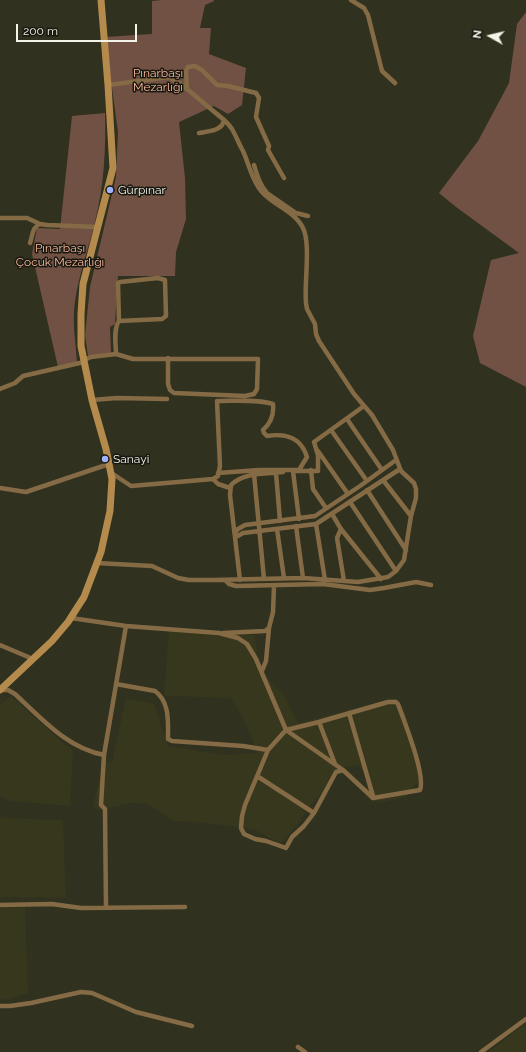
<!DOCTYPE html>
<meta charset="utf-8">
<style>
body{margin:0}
#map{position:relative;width:526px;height:1052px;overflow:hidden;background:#30311f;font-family:Raleway,sans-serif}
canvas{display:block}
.north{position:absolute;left:470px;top:16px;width:40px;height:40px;-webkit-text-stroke:3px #181810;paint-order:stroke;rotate:278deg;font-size:11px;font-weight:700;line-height:16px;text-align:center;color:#f3f3e8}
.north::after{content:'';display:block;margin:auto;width:14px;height:18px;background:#f3f3e8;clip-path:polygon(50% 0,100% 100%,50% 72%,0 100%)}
.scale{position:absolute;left:16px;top:24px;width:121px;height:18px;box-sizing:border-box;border:2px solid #f3f3e8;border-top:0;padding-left:5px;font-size:12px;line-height:14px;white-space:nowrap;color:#f3f3e8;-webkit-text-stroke:3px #181810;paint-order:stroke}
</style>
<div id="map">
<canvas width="526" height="1052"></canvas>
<div class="north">N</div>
<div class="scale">200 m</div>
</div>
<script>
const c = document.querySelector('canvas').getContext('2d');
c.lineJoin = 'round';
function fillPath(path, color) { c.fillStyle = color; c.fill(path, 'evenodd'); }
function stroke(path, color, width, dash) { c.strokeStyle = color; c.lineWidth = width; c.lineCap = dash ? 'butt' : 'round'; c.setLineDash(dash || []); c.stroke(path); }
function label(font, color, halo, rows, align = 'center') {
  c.font = font + ' Raleway,sans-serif'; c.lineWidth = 3; c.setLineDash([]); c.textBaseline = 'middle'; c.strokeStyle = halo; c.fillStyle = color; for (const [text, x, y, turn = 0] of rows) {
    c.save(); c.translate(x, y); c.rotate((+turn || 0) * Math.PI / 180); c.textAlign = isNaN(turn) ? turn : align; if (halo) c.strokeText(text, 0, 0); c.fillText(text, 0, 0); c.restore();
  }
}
const built = new Path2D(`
 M169,629L254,635L261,671L285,697L298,723L395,698L404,708L423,783L416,784L406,797L379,803L370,800L364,773L358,765L335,769L322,793L310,805L299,823L280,844L254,829L198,822L174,821L147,804L131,803L99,810L93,806L104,762H112L126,698L154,704L168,746L225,755L258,753L241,714L230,698L164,696Z
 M11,696L62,742L73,750L70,806L9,801L0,796V704Z
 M0,818L63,820L66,898L0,897Z
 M25,907L28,993L6,1000L0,999V908Z
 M526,1023V1052H489L514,1032Z`);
const green = new Path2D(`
 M161,0H214V1L205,5L200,28H211L209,54L246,68L242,105L228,114L214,106L179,122L185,178L186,219L176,252L175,276H118L115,324L110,327L111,353L88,356L85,335L90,287L116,177L118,132L105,37L152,34V1Z
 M526,12V387L480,363L473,336L491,260L519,253L456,207L439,193L478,141L509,83L517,24Z
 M105,113C106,150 104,186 95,222C88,251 76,282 74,311C73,328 76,346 77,363L58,367L32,254L37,228L60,229L72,116Z`);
const street = new Path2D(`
 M351,0L364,8L368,15L382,71L395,83
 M187,89L186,71L188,67L195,66L202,70L217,85L228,86L256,93L259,98L256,117L269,146L268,150L284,178
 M199,133C210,131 222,131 224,120
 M254,165C257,175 260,185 267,193L296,213L308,216
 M0,218H27L40,224L47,225L98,227
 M30,243C33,235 32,227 40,224
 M116,354C116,345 113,329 119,321L118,283L120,282L158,278L165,280L166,316L162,319L119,321
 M84,360L91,357L116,354L133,359H258L257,389L254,394L245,396L174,393L170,390L168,384V358
 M0,389L15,383L23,376L84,362
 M92,400L117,398L167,399
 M347,419L382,470
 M331,430L367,481
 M318,451L348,494
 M311,470L313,489L326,508
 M293,471L299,519
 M296,471H318V455L314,442L364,406
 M110,472L131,486L213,479L218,476L220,466L217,401C235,401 255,399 273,404C274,414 271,423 263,430L264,433L267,436C286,433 301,437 307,457L299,470H259L218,473
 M276,473L280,521
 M254,474L264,579
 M213,479L218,484L230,488
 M383,480L411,516
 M0,488L26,492L109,464
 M367,490L406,550
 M350,502L396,571
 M332,514L341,529L381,579
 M316,524L325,580
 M296,526L303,578
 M277,529L284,578
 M341,529L337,538L344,581
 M235,533L238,529L245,525L315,516L360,486L396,460
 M236,537L243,533L316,524L400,469
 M97,563L152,566L178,578L189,580H213L303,578L358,582L388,577L396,571L404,560L411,516L416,498V489L414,483L401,471L393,450L372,415L354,394L319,341L316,334L315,324L307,309L306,303C304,283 311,244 303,228C295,211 273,205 262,192C252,181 249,164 243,151C239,144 236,136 232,129C227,121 219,116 212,110C198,99 185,85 169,77L108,85
 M225,580L229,584L236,586L323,584L370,590L384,588L416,582L431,585
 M240,580L230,495L231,485C244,472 266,474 283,472
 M71,618L126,626L219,633L238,638L247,644L256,659L286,730L343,770
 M223,633L265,631L269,628L273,612L274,586
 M0,645L33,659
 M262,671L266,661L269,628
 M116,684L155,691C170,702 168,722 168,739L172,741L243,746L268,750
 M0,690H8L15,694C42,719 67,748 104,755L126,626
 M388,702H396L398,704C404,721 426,775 420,790L373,798L343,770L336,772L314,813L304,826L292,837L286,848L266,841L255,839L244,834L241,828L242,816L245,805L268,750L286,730L319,722Z
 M349,713L373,796
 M319,722L335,764
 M104,755L101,805L105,809L106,907
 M257,776L314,813
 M0,905L52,904L81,908L185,907
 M0,1006H10L31,1003L81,992L92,993L136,1012L192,1026
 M298,1047L305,1052
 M481,1052L526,1019`);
const secondary = new Path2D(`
 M0,690L52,641L68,622L84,597L101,552L110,511L112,479L106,449L92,400L81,346V314L83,284L113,168L108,85L101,0`);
const markers = [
 [110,190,4,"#a0b3fd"],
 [105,459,4,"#a0b3fd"]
];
const parkNames = [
 ["Pınarbaşı",158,73],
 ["Mezarlığı",158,87],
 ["Pınarbaşı",60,248],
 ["Çocuk Mezarlığı",60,262]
];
const poiNames = [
 ["Gürpınar",118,190],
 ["Sanayi",113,459]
];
fillPath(built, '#37371e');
fillPath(green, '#715143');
stroke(street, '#856b45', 4.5);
stroke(secondary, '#b48b4d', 7);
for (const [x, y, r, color] of markers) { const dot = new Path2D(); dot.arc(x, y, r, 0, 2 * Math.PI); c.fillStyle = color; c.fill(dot); stroke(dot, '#181810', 1.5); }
label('12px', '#fbb89c', '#181810', parkNames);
label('12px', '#f3f3e8', '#181810', poiNames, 'left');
</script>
